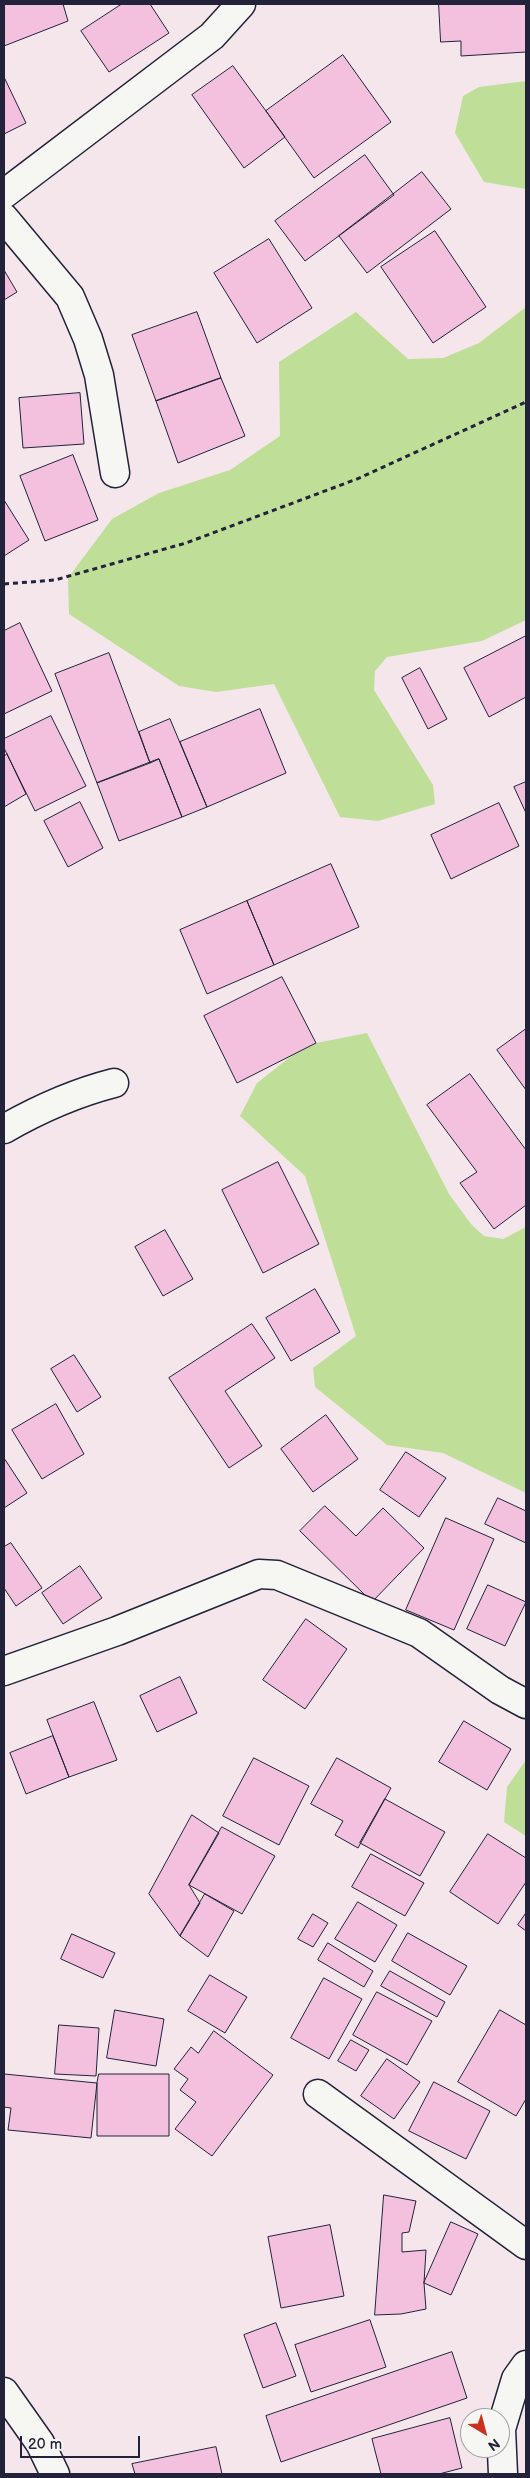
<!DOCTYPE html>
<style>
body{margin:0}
#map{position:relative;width:530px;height:2478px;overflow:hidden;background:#f5e6ec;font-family:"Balsamiq Sans",sans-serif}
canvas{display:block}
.frame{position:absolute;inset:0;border:5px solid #22223b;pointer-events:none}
.north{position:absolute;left:460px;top:2408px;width:50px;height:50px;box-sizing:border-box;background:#f6f6f2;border:1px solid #a1a1a9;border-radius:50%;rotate:143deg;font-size:14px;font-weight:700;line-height:20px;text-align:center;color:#22223b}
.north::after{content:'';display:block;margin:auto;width:18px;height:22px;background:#c8321e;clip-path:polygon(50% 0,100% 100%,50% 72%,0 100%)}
.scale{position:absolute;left:20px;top:2436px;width:120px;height:22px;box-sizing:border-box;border:2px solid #22223b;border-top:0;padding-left:6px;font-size:15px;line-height:18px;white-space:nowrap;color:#22223b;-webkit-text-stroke:4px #f6f6f2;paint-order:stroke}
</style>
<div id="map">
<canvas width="530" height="2478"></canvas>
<div class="frame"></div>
<div class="north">N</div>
<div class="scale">20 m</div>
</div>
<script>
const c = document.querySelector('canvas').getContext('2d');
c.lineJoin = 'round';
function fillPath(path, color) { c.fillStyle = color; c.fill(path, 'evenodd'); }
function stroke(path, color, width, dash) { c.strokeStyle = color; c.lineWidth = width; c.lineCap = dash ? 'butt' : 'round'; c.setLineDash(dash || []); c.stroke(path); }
const green = new Path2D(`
 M526,81V189L484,182L455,133L463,96L479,87Z
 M526,307V620L482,641L387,657L375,671L374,690L433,785L435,804L378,821L340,817L274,684L216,692L179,686L69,614L68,578L112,519L159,493L230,470L280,436L279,362L356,312L408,359L443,358L479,343Z
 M367,1033L449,1194L471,1224L484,1236L503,1239L526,1227V1493L443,1453L387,1445L315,1387L313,1368L356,1336L305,1176L240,1116L257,1083L299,1050L316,1043Z
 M526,1760V1836L504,1822L507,1787Z`);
const building = new Path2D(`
 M4,4H63L68,21L4,46Z
 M122,4H150L169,33L109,72L81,31Z
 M439,4H526V52L461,56V41L441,42Z
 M343,55L391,122L314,178L266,111Z
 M233,66L285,137L244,168L192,95Z
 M4,77L26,123L4,134Z
 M365,155L394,195L305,261L275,221Z
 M422,172L451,209L367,273L339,236Z
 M435,231L486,307L433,343L381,267Z
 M269,239L312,308L257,343L214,273Z
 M4,270L17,292L4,300Z
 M197,312L221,378L156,401L132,335Z
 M221,378L245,436L178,463L156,401Z
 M80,393L84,444L23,448L19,398Z
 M73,455L98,520L45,541L20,476Z
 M4,500L29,540L4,556Z
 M20,623L52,691L4,714V631Z
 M526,636V697L489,717L464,668Z
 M109,653L150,763L97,783L55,674Z
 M420,668L447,719L428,729L402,678Z
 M260,709L286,773L207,807L180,742Z
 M51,716L86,786L35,811L4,748V739Z
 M170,719L207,807L182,817L159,759L150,763L139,732Z
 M7,754L26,794L4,807V757Z
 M159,759L182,817L119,841L97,783Z
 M526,782V813L514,787Z
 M80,802L103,848L68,867L44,821Z
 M499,803L519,846L451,879L431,835Z
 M331,864L359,927L274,965L247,901Z
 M247,901L274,965L207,994L180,930Z
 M282,977L316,1043L237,1083L204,1016Z
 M526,1029V1090L497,1050Z
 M470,1074L526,1150V1205L494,1229L460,1183L477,1172L427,1105Z
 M278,1162L319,1244L263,1273L222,1190Z
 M165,1230L193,1279L163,1296L135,1247Z
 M315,1289L340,1332L291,1361L266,1318Z
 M252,1324L275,1358L225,1391L262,1446L229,1468L169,1378Z
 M74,1355L101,1397L77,1412L51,1369Z
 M56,1404L84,1454L42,1479L12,1430Z
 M326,1415L358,1459L313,1492L281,1449Z
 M406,1452L446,1478L419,1517L380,1490Z
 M4,1458L27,1493L4,1508Z
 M498,1498L526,1511V1543L485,1524Z
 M325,1506L356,1536L383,1508L424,1548L372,1602L300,1531Z
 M446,1518L494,1539L454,1630L406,1610Z
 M11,1543L42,1588L16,1606L4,1588V1547Z
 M80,1566L102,1598L63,1624L42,1593Z
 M488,1585L526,1602L505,1646L467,1629Z
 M306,1619L347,1649L305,1709L263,1680Z
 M180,1677L197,1713L157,1732L140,1696Z
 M94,1702L117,1760L69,1777L47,1720Z
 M464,1721L511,1749L487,1790L439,1762Z
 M53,1736L69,1777L26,1794L10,1753Z
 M254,1758L309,1786L279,1845L223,1816Z
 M337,1758L391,1788L358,1848L335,1835L343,1821L311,1804Z
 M385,1799L445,1832L420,1876L360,1843Z
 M192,1815L219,1833L189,1885L200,1903L180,1936L149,1894Z
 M222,1827L275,1856L242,1914L189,1885Z
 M488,1834L526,1858V1882L498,1924L450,1892Z
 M371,1854L424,1883L405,1916L352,1887Z
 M205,1894L234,1911L208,1957L180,1936Z
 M358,1902L397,1925L375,1962L335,1939Z
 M526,1913V1931L518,1925Z
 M313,1914L328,1923L313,1947L298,1939Z
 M408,1933L467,1966L450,1995L392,1961Z
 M72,1934L115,1953L103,1978L61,1959Z
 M328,1943L373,1971L364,1987L318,1960Z
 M390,1971L445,2002L437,2017L381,1986Z
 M210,1975L247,1997L225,2033L188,2011Z
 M324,1978L362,1999L329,2059L291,2038Z
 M377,1992L432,2021L407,2065L353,2035Z
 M115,2010L164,2019L156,2066L107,2058Z
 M500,2010L526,2025V2099L516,2116L458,2082Z
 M59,2025L99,2028L96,2076L55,2074Z
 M214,2031L273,2075L212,2156L175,2129L196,2102L180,2090L188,2079L174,2069L191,2047L198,2053Z
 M351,2040L369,2050L356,2071L338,2061Z
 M387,2059L420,2082L394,2119L361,2096Z
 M4,2074L97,2083L91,2138L8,2130L11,2108L4,2107Z
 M99,2074H169V2136H97V2083Z
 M434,2082L490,2111L466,2159L409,2131Z
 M384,2195L416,2201L409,2232L402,2233V2252L426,2250L424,2283L426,2309L401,2314L375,2315Z
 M451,2222L478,2234L451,2295L424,2283Z
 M330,2225L344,2296L281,2308L268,2237Z
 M370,2320L386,2367L311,2392L295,2345Z
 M276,2323L296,2376L263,2388L244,2335Z
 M452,2352L467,2398L281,2462L266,2416Z
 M450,2418L462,2468L439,2474H381L372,2439Z
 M216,2447L222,2474H135L132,2464Z`);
const path = new Path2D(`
 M4,584L55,580L186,543L357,479L526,402`);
const street = new Path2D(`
 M4,194L212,36L241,4
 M4,218L70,297L88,339L99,375L115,473
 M4,1129C39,1109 75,1093 114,1083
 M4,1671L117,1631L259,1574L277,1575L419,1633L500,1690L526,1704
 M318,2094L526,2245
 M4,2392L40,2443L55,2474
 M503,2474L501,2429L516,2379L526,2365`);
fillPath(green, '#bfde97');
fillPath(building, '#f3c0de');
stroke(building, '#22223b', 1);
stroke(street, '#22223b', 31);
stroke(path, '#22223b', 3, [5, 4]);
stroke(street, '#f6f6f2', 28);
</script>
